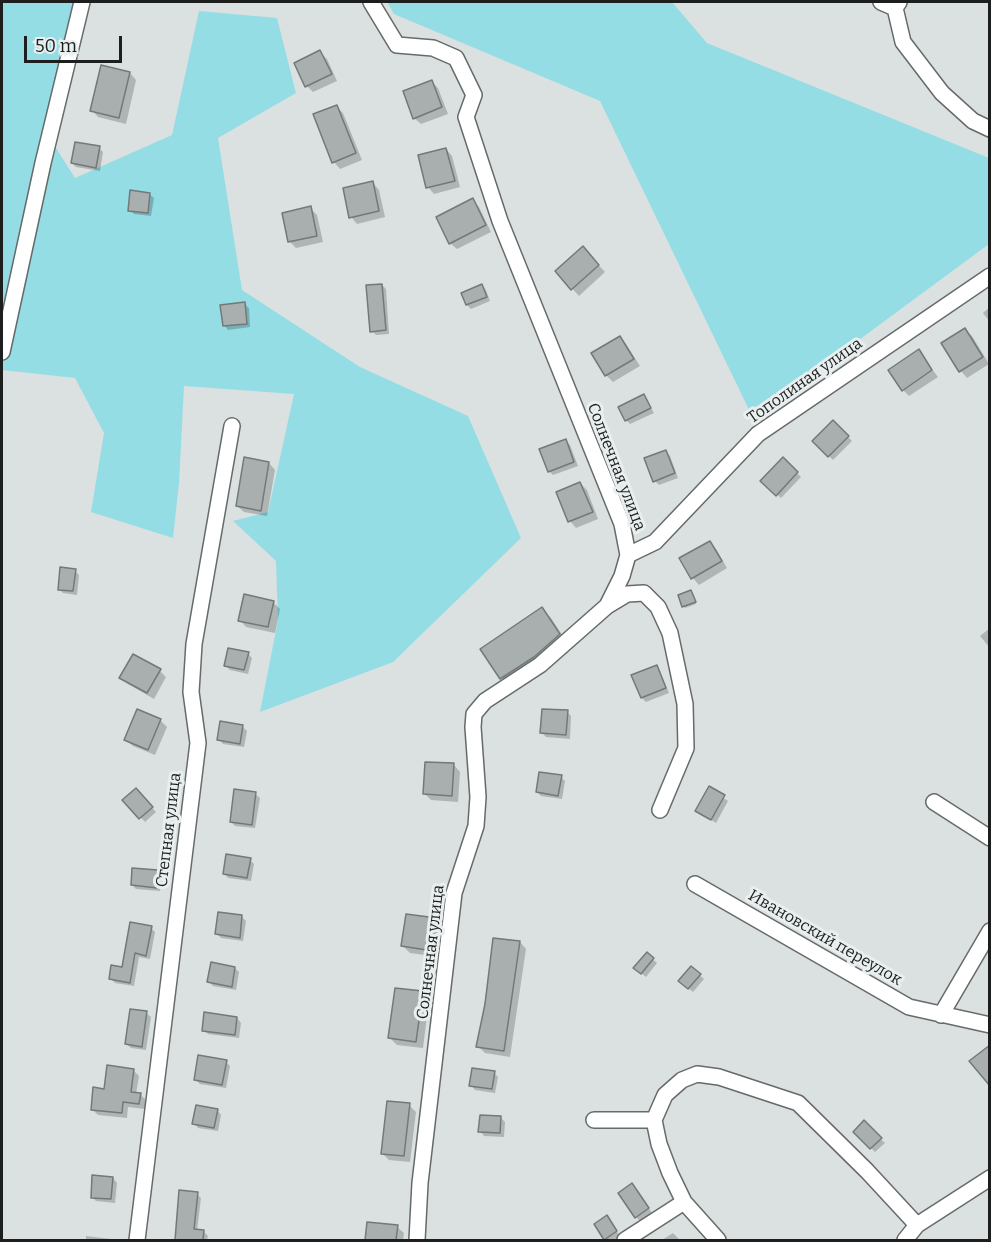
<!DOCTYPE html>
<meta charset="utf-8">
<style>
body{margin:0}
#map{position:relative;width:991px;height:1242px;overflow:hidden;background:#dbe1e1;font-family:Bitter,serif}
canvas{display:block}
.frame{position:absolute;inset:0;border:3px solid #1d1f1f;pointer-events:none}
.scale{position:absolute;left:24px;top:36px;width:98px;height:27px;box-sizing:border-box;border:3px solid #1d1f1f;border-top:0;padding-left:8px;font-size:18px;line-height:21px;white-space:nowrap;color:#1d1f1f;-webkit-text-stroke:4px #e9eeef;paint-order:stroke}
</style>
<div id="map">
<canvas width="991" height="1242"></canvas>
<div class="frame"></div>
<div class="scale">50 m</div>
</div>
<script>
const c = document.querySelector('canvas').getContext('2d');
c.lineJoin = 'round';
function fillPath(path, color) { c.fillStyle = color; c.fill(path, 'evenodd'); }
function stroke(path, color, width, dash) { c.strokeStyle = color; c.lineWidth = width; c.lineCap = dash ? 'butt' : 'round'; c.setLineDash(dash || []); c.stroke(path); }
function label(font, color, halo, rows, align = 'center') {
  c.font = font + ' Bitter,serif'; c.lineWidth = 6; c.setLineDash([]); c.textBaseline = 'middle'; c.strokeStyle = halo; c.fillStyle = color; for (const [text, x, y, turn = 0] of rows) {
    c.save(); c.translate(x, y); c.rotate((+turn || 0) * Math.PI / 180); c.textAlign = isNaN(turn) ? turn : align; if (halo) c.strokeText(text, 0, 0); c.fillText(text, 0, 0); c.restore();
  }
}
const green = new Path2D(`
 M2,2H78L44,129L75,178L172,135L199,11L277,18L296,93L218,138L242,290L360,367L468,416L521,538L393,662L260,712L278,620L276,561L233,521L268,512L294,394L184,386L179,483L173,538L91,512L104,433L75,378L2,370Z
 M387,2H672L707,43L989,158V244L753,418L600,101L394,14Z`);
const shadow = new Path2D(`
 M320,52L327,59L337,81L313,92L307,86Z
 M130,73L136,80L126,124L98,117L92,110Z
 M432,82L438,88L448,114L421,124L414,118Z
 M336,106L343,113L362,160L340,169L334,162Z
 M99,148L103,152L100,171L76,167L72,163Z
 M446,149L452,156L460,187L434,194L428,187Z
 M373,183L379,190L385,217L357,224L351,217Z
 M149,194L154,198L151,216L134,214L130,210Z
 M472,200L479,207L491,232L457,249L450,243Z
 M310,208L317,215L323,242L296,248L289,241Z
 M589,255L605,272L579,296L557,272Z
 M382,285L386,289L389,334L376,335L372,331Z
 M482,286L486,290L490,301L471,309L467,305Z
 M244,304L249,308L250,327L228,330L224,325Z
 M990,307V322L983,313Z
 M965,330L972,336L989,364L967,378L961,371L943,343Z
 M620,337L626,344L640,366L613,382L606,375Z
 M918,351L938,377L909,396L903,390Z
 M644,396L654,413L630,424L626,420Z
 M833,422L852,441L833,460L814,441Z
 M566,441L570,445L578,466L553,475L549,471Z
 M666,452L670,456L678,478L659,485L655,481Z
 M783,459L801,477L781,498L762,481Z
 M269,463L275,470L267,516L244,512L237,506Z
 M580,483L587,490L598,519L576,528L570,521Z
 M709,543L716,549L727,568L699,585L693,578Z
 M75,571L79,575L77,595L63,593L59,589Z
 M691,592L696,604L685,608L683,606Z
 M273,602L280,609L275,633L246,627L240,620Z
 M542,609L551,618L568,644L511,687L502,678L482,649Z
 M990,628V648L980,636Z
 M248,654L252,658L248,674L230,670L225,665Z
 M656,667L660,671L669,693L646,702L642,698Z
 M160,671L166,677L154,699L128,684L121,677Z
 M567,712L571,716L570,739L546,737L542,733Z
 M160,720L167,727L155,755L133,746L126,740Z
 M243,727L247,731L244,747L223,744L219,739Z
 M454,765L460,772L458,802L431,800L425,794Z
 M561,777L565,781L562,799L541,796L537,792Z
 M709,788L728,801L716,823L696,810Z
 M136,790L156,812L145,822L125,800Z
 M255,794L260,798L255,828L235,826L231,822Z
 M250,860L254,864L251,881L228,878L224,873Z
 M158,872L162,876L160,891L136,889L132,885Z
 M242,917L246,921L243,941L221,938L217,934Z
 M437,920L443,927L439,957L410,953L403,946Z
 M151,928L155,932L150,959L139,957L134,986L115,983L111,979L123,969Z
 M494,939L520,942L526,949L510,1057L485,1053L478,1046Z
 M647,954L657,963L646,977L640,972Z
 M235,968L239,972L236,990L213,986L209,982Z
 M691,968L704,979L693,992L680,981Z
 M423,993L429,1000L423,1048L397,1045L390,1038Z
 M146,1013L151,1017L146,1050L131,1048L127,1044Z
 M237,1018L241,1023L239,1038L208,1034L204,1030Z
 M226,1062L230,1066L226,1088L200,1084L195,1079Z
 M133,1070L139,1076L136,1094H140L146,1100L145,1109L128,1107L127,1118L98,1115L92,1109L106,1090Z
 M494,1073L498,1077L495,1093L475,1090L471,1085Z
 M409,1105L416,1112L410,1162L389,1160L382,1153Z
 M217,1110L221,1115L218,1131L198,1128L194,1123Z
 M501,1118L505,1122L504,1137L484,1136L480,1131Z
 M864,1123L885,1143L875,1152L855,1132Z
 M113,1178L117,1183L115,1203L96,1201L92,1197Z
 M636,1189L652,1213L640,1221L636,1217Z
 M197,1194L201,1198L197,1231L204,1232L208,1236L207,1240H177L179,1219Z
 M611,1222L620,1236L614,1240H607L596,1225Z
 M369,1224L397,1227L404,1233L403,1240H367Z
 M673,1233L680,1240H662Z
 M86,1236L111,1239L112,1240H86Z`);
const building = new Path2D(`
 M320,50L332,74L305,87L294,63Z
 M101,65L130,72L119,118L90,111Z
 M432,80L442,107L413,119L403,91Z
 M337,105L356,153L332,163L313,114Z
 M75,142L100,146L96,168L71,163Z
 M446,148L455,181L426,188L418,155Z
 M373,181L379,211L349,218L343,188Z
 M130,190L150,193L148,213L128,211Z
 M473,198L486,225L449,244L436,217Z
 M311,206L317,236L288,242L282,213Z
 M583,246L599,265L571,290L555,271Z
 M382,284L386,330L370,332L366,285Z
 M482,284L487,297L466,305L461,293Z
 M245,302L247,324L223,326L220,305Z
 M965,328L983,357L959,372L941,343Z
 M620,336L634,359L605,376L591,353Z
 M919,349L932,370L902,391L888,370Z
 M644,394L651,408L625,421L618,407Z
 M833,420L849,436L828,457L812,441Z
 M566,439L574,462L548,472L539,449Z
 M666,450L675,473L653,482L644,458Z
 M244,457L269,462L261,511L236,506Z
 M783,457L798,472L776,496L760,481Z
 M580,482L593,512L568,522L556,492Z
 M710,541L722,561L691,579L679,558Z
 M60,567L76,569L73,591L58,590Z
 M691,590L696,602L682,607L678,595Z
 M244,594L274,601L268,627L238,621Z
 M542,607L560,634L534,657L500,679L480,649Z
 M228,648L249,652L244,670L224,666Z
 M133,654L161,669L147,693L119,678Z
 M657,665L666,688L641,698L631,675Z
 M137,709L161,719L148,750L124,740Z
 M542,709L568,710L566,735L540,733Z
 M220,721L243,725L240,744L217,740Z
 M425,762L454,763L452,796L423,794Z
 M539,772L562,775L558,796L536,792Z
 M709,786L725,795L711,820L695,811Z
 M136,788L153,807L139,819L122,800Z
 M234,789L256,792L252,825L230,822Z
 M226,854L251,858L247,878L223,874Z
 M132,868L158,870L157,888L131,885Z
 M218,912L242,915L240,938L215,934Z
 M406,914L437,918L433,951L401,946Z
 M130,922L152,926L146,956L135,953L130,983L109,979L111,965L122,967Z
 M493,938L520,941L504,1051L476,1047L485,1004Z
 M647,952L654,958L641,974L633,968Z
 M211,962L235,967L232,987L207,982Z
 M691,966L701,974L688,989L678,981Z
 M395,988L423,991L416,1042L388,1038Z
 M130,1009L147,1011L142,1047L125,1044Z
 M204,1012L237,1017L235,1035L202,1031Z
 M990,1045V1086L969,1061Z
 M198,1055L227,1060L222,1085L194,1080Z
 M107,1065L134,1069L131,1092L141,1093L139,1104L123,1102L122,1113L91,1110L93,1087L104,1089Z
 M472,1068L495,1071L492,1089L469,1086Z
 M387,1101L410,1103L404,1156L381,1154Z
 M196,1105L218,1109L214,1128L192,1124Z
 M480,1115L501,1116L500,1133L478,1132Z
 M864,1120L882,1138L870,1149L853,1132Z
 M92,1175L113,1177L111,1199L91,1198Z
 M632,1183L649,1208L635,1218L618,1193Z
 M179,1190L198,1192L194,1229L204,1230L203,1240H175Z
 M607,1215L617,1231L604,1240L594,1224Z
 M367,1222L398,1225L396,1240H365Z`);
const minor = new Path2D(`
 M371,2L397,45L433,48L456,58L474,95L466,117L500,221L622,524L628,555L622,576L607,606L540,665L485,701L474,714L473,727L478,797L476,826L454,893L420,1183L417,1240
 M881,2L895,8
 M899,2L895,8L903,42L942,93L973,121L990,129
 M2,352L43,163L82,2
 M628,555L655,542L758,434L990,276
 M607,606L627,594L644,593L658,607L670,633L685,704L686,748L660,810
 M934,802L990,838
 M695,884L909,1007L990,1025
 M941,1015L990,931
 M594,1120H654
 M137,1240L198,743L191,692L194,644L232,426
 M625,1240L684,1202
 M718,1240L684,1202L670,1173L659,1144L654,1120L665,1095L682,1080L697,1074L719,1077L798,1103L867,1171L917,1225
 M905,1240L917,1225L990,1178`);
const streetNames = [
 ["Тополиная улица",805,381,-35],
 ["Солнечная улица",616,467,69],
 ["Степная улица",169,830,-83],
 ["Ивановский переулок",825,938,30],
 ["Солнечная улица",431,952,-83]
];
fillPath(green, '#94dde4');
fillPath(shadow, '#0003');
fillPath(building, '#a9aeae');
stroke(building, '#737878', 1.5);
stroke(minor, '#656a6a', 18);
stroke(minor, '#fff', 15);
label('16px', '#1d1f1f', '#e9eeef', streetNames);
</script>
